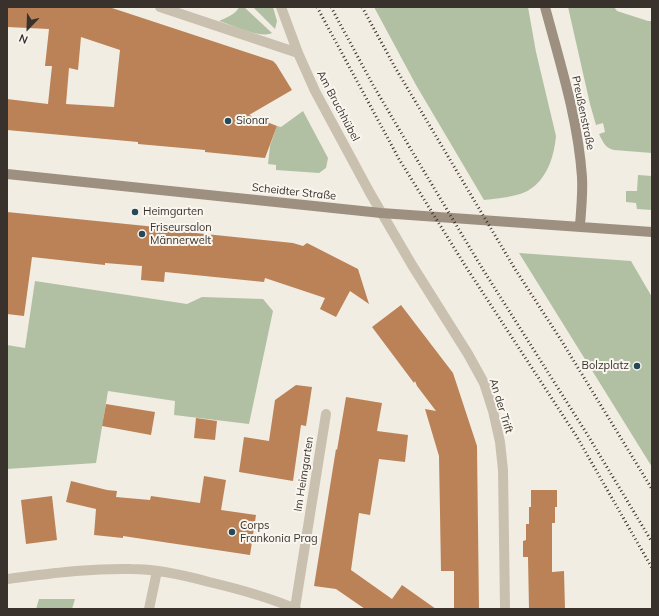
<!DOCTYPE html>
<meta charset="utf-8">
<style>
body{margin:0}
#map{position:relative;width:659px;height:616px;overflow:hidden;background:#f2ede2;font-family:Mulish,sans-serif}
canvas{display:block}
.frame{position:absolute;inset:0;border:8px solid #39322c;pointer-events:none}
.north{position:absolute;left:8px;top:8px;width:40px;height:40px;-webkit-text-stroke:3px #f9f6ef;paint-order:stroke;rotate:203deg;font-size:11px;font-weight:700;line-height:16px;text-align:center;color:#39322c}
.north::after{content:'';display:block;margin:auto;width:14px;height:18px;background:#39322c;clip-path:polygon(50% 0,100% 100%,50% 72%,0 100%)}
</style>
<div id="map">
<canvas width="659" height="616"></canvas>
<div class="frame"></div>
<div class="north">N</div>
</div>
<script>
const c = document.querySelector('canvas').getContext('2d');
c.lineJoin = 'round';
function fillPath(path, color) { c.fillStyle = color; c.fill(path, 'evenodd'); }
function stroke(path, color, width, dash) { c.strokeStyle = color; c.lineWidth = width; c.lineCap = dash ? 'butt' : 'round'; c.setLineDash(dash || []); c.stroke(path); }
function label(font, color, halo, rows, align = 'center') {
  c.font = font + ' Mulish,sans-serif'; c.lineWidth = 4; c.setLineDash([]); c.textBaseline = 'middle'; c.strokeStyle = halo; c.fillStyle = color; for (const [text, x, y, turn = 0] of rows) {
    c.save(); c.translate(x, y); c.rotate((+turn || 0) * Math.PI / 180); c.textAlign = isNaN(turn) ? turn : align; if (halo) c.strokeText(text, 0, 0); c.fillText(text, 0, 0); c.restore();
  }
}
const green = new Path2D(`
 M239,7H244L272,33C259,39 233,25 219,21C226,18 236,14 239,7Z
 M253,7H273L277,21L275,29Z
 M374,7H528L536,52L556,136C554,157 547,179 529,190C521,196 495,199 484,200L416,85Z
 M568,7H614L617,11L648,21H652V153L614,150C605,148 603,142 599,134L605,132L603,123L596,125L590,104Z
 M303,111L328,158L326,168L319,173L276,170V165L268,164L270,146L277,126L281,127Z
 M638,175L652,176V210L637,209L636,203L626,202V191H637Z
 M519,253L631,261L652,297V467Z
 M35,281L187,304L202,297L263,299L273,311L249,424L174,415L175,401L108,391L96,463L7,469V345L25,348Z
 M39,599H75L72,609H36Z`);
const building = new Path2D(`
 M7,7H109L273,61L276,64L292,90L249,115L277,126L265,158L205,152V150L138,144V142L7,130V99L48,104L52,66H45L49,29L7,27ZM81,37L120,50L114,107L66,104L69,68L78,70Z
 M7,212L186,230V232L293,243L303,246L307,243L358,269L369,304L350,291L336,317L320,309L325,298L265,278L264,282L165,272L164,282L141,280L142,266L105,263V265L32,257L24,316L7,314Z
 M401,305L453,373L477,446L479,609H454V571H441L439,456L425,409L436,411L417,386L415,381L414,383L372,327Z
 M296,385L312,387L306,426L301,425L293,481L239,472L244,437L269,441L275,400Z
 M346,397L382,403L377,431L408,435L405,462L379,459L370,515L359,513L351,570L392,599L402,585L436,609H365L336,589L314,586L336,449L337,450Z
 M106,404L155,412L151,435L102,426Z
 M196,418L217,421L215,440L194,438Z
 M204,476L226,480L221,510L256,515L250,555L123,536V538L94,535L96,509L66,502L71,481L107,490L117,491L116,497L150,500L151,496L200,503Z
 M531,490H557V507H555V523H552V572L564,571L565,609H529L528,557H523V541L526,540V524H529V507H531Z
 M52,496L57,540L26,544L21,500Z`);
const street = new Path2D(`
 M160,7L298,53
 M281,7L298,53L315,91L370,193L412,265L468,354L484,383L493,411L500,442L503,470L505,609
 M7,579C48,574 90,568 131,569C157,569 184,575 209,582C239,589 268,597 296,609
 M295,608L326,414
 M149,609L157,571`);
const secondary = new Path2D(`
 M545,7C560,63 578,119 582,177C583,193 581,210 580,226
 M7,174L381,213L652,232`);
const rail = new Path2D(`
 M317,7L399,159L466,267L577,437L652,568
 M331,7L373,85L416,158L482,268L587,434L652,542
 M362,7L396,69L515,269L561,340L652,489`);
const markers = [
 [228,121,4,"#254a57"],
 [135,212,4,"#254a57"],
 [142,234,4,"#254a57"],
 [637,366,4,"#254a57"],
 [232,532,4,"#254a57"]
];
const streetNames = [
 ["Am Bruchhübel",338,106,62],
 ["Preußenstraße",583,113,78],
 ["Scheidter Straße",294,192,6],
 ["An der Trift",501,406,73],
 ["Im Heimgarten",304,474,-81]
];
const poiNames = [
 ["Sionar",236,121],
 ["Heimgarten",143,212],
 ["Friseursalon",150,228],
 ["Männerwelt",150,241],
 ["Bolzplatz",629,366,"right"],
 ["Corps",240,526],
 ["Frankonia Prag",240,539]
];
fillPath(green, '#b1c0a3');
fillPath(building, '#bb8257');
stroke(street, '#c9c0af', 10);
stroke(secondary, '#9d9080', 10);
stroke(rail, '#39322c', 3, [1, 3]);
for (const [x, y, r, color] of markers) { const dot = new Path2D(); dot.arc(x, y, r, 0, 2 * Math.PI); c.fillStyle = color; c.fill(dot); stroke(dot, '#f9f6ef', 1.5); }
label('11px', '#39322c', '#f9f6ef', streetNames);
label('11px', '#39322c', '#f9f6ef', poiNames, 'left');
</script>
